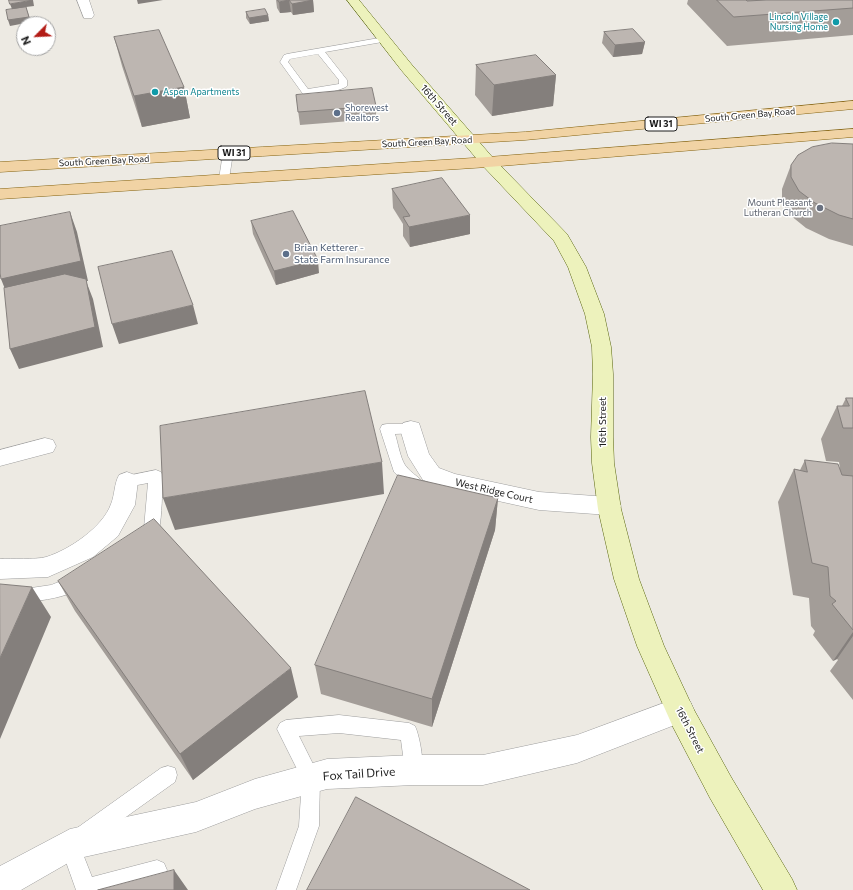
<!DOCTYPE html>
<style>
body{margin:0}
#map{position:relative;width:853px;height:890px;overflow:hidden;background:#edeae3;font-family:Commissioner,sans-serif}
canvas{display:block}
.north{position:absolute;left:16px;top:16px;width:40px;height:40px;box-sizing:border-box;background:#fff;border:1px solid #a5a5a5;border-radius:50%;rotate:246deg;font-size:11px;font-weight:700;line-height:16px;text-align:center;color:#1d1d1d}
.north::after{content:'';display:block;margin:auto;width:14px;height:18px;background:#b31c16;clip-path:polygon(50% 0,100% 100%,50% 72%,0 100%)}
</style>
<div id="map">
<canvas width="853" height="890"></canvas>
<div class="north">N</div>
</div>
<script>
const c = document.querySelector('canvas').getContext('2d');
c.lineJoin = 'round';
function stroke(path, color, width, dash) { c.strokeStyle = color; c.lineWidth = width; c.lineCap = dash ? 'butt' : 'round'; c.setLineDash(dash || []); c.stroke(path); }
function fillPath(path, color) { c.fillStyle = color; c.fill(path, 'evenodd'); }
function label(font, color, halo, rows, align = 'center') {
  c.font = font + ' Commissioner,sans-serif'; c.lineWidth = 3; c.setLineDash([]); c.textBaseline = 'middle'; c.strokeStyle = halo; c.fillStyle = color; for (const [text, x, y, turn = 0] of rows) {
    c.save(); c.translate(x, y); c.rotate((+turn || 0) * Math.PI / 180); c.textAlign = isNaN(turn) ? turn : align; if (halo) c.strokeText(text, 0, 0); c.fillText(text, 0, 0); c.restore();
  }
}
const lane = new Path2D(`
 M385,37H388V41L325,52L347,80V86C342,91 311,96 303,94L280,62L284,55L287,54ZM318,54L339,80V84L308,89L288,62L290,59Z
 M228,150L233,153L229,179L224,182L219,179L223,153Z
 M387,424H411L416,425L418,429L416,433L395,434C398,443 400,457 405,465C411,474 423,478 429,491L427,495L422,497L417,495L410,486L394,472L380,429L382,425Z
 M156,470L161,472L163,476C162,492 162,515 159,530C156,539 148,543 140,540L137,536L144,528L148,483L127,487L122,485L120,481L122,477Z
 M79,574L85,576L87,581C78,600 20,603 0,604V590L31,588L51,585Z
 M339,715L409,723L415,726C420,737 425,765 421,777L414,779L407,777L405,770L401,740L339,733L299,736L320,778L319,826L296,890H276L299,826L302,779L277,729L280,723L286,720Z
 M168,766L175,768L177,775L175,782L81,849L92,877L157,860L164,863L167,870L164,877L120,890H76L60,845L63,838L161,768Z`);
const street = new Path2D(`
 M77,0H89L94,15L92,18H84Z
 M411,421L419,423L429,454L439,468L455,474L539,492L609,497L617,499L621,506L617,513L609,515L539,510L453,491L423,480L408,456L400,429L403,423Z
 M45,438L53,440L56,446L53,452L0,466V450Z
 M127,472L135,475L138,481L135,505L118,536L93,557L48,577L0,579V559C12,558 35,560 46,557C69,550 103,527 111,504C115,494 114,484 119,475Z
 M680,697L690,701L694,710L690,719L577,763L483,785H414L327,789L255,809L196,832L75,859L21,890H0V866L70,829L196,802L255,779L327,759L414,755H483L577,735Z`);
const secondary = new Path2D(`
 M347,0H359L412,65L494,159L567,234L586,267L604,314L611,347L613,374V437L614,463L621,509L639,579L664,646L693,708L731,777L792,879L797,890H763L710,798L673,727L637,646L614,579L598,509L592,463L591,437L593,374L592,347L585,314L568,267L554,241L482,165L402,71Z`);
const primary = new Path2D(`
 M853,101V109L525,140L0,172V162L525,132Z
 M853,129V137L488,167L0,199V189L488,157Z`);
const wall = new Path2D(`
 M276,0H313L314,12L293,15L291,12L280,13L277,8Z
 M688,0H853V35L727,46L687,4Z
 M246,12L268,15L269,21L250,24L246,18Z
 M604,32L645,42L642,54L613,57L602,43Z
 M114,37L184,87L190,118L142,127L122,66Z
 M476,65L556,75L553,106L492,116L475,95Z
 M296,95L376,106V119L300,125Z
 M853,144V246L829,239L806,228L790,215L782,202V189L791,165Z
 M392,189L470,234L410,247L403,236V224L393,208Z
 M251,221L319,273L276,285L253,234Z
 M846,398H853V700L830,671L838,660L837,659L833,661L813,635L815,631L811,626L809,598L793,595L778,502L794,469L800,470L805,460L840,469L839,462L826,461L821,439L837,406H842Z
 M498,498L495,530L432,727L321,694L315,665Z
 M58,581L298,697L193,780L75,611Z`);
const shadedWall = new Path2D(`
 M33,0L34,6L26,7L31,22L10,26L8,20L12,9L10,4Z
 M137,0H163L138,4Z
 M289,0L291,12L280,13L279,2Z
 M313,0L314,12L293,15L292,4Z
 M268,15L269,21L250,24L249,18Z
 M645,42L642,54L613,57L615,45Z
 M556,75L553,106L492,116L494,85Z
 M184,87L190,118L142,127L134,96Z
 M70,212L77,232L88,281H86L93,299L103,347L19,369L10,349L9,299L1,279Z
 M470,215V234L410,247L409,227Z
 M318,260L319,273L276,285L274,271Z
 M193,305L198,324L119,344L112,324Z
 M382,462L384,494L175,530L163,498Z
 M498,498L495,530L432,727V699Z
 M32,587L51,617L0,739V658Z
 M853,632V636L837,659L833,661Z
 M291,668L298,697L193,780L180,754Z
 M174,870L188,890H174Z`);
const building = new Path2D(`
 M9,0H33L10,4Z
 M278,0H313L292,4L289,0L279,2Z
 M717,0H746L747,1L766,0H853V8L734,17Z
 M26,7L29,17L8,20L6,10Z
 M265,9L268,15L249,18L246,12Z
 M633,29L645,42L615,45L604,32Z
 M159,30L184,87L134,96L114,37Z
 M536,55L556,75L494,85L476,65Z
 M372,88L376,106L298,112L296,95Z
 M832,143L853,144V219L839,215L815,203L799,191L791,177V165L798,155L812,147Z
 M442,178L470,215L409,227L403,217L410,216L392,189Z
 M293,211L318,260L274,271L251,221Z
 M70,212L81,261L1,279L0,273V226Z
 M172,251L193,305L112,324L98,267Z
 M65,274L86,279L95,327L10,349L4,288Z
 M365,391L382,462L163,498L160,426Z
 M846,398H853V428H843L837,406H849Z
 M805,460L838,464L842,475L853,476V630L832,604L836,601L830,596L828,567L812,563L794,469L807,472Z
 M398,475L498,498L432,699L315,665Z
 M154,519L291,668L180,754L58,581Z
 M0,584L32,587L0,658Z
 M356,797L530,890H307Z
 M174,870V890H98Z`);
const markers = [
 [836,22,4,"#0f9aa8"],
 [155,92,4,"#0f9aa8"],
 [337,113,4,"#5c6f8a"],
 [820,208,4,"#6b7280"],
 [286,254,4,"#5c6f8a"]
];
const farCulturenames = [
 ["Lincoln Village",828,17],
 ["Nursing Home",828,27],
 ["Aspen Apartments",163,92,"left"]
];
const farServicenames = [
 ["Shorewest",345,108],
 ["Realtors",345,118]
];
const farStreetnames = [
 ["South Green Bay Road",750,115,-5],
 ["South Green Bay Road",427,142,-3],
 ["South Green Bay Road",104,161,-3]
];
const shields = [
 [661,124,32],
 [234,153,32]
];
const shieldNames = [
 ["WI 31",661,124],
 ["WI 31",234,153]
];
const farWorshipnames = [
 ["Mount Pleasant",812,203],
 ["Lutheran Church",812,213]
];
const streetNames = [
 ["16th Street",439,105,49],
 ["16th Street",603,422,-90],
 ["West Ridge Court",494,491,13],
 ["16th Street",690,730,63]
];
const serviceNames = [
 ["Brian Ketterer -",294,248],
 ["State Farm Insurance",294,260]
];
const nearStreetnames = [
 ["Fox Tail Drive",359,774,-4]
];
stroke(lane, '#9e9e9e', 1);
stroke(street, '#9e9e9e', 1);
stroke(secondary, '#5a6710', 1);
stroke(primary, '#856310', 1);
fillPath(lane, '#fff');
fillPath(street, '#fff');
fillPath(secondary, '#edf2bc');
fillPath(primary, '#f1d3a4');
fillPath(wall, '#a39d98');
fillPath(shadedWall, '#847f7c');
fillPath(building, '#bdb6b1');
stroke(building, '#847f7c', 1);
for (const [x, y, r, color] of markers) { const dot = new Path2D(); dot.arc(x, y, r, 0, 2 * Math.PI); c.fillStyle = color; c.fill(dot); stroke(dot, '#fff', 1.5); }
label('9px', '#0d838f', '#fff', farCulturenames, 'right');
label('9px', '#4e5e75', '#fff', farServicenames, 'left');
label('9px', '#1d1d1d', '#fff', farStreetnames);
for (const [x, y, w] of shields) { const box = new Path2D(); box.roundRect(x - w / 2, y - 7, w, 14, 3); c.fillStyle = '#fff'; c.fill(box); stroke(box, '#1d1d1d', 1); }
label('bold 9px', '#1d1d1d', null, shieldNames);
label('9px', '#5b616d', '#fff', farWorshipnames, 'right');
label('10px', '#1d1d1d', '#fff', streetNames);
label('10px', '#4e5e75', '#fff', serviceNames, 'left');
label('12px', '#1d1d1d', '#fff', nearStreetnames);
</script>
